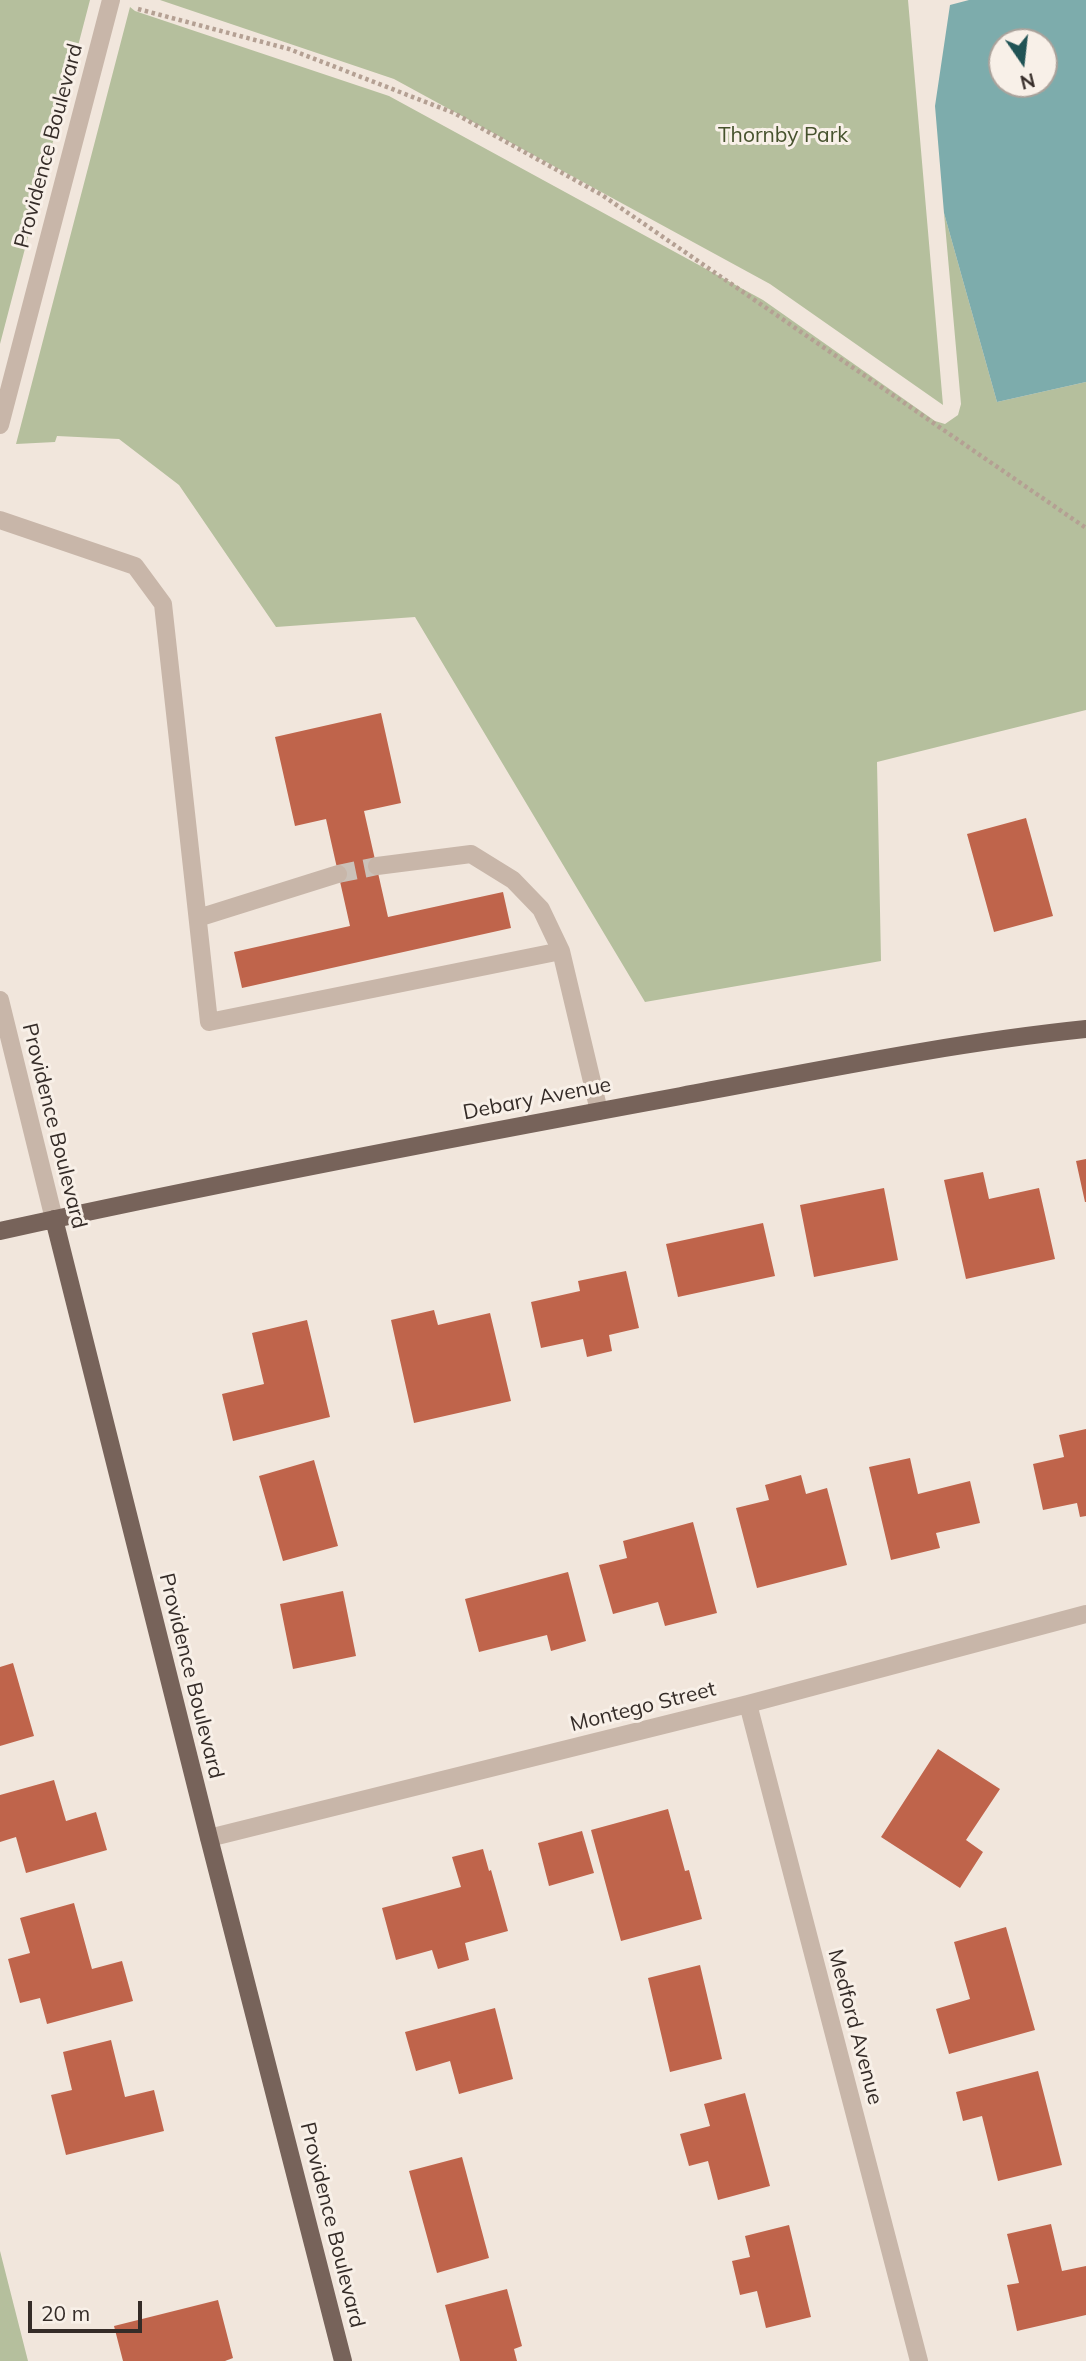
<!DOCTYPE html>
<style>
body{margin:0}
#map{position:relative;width:1086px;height:2361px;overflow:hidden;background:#f1e6dc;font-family:Mulish,sans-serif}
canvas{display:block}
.north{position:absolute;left:988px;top:28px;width:70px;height:70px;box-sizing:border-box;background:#f8f0e8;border:2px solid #aaa29b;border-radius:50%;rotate:166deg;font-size:19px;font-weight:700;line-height:28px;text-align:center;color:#352c28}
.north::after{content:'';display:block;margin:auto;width:24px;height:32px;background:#205355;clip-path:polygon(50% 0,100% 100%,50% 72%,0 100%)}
.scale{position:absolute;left:28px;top:2301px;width:114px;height:32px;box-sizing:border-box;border:4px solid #352c28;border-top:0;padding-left:9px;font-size:21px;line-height:24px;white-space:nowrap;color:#352c28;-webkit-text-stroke:5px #f8f0e8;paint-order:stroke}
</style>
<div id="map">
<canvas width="1086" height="2361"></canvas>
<div class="north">N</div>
<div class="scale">20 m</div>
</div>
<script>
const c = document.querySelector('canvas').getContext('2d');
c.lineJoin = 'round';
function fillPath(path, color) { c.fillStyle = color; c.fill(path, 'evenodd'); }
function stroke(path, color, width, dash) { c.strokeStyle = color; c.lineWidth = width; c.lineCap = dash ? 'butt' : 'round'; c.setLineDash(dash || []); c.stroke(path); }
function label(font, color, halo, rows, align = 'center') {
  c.font = font + ' Mulish,sans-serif'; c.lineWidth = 6; c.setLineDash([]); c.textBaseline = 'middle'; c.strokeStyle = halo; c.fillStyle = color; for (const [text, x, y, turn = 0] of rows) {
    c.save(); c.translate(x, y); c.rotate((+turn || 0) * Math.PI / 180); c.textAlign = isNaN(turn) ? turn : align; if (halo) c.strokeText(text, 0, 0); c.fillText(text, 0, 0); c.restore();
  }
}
const green = new Path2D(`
 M0,0H90L0,344Z
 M160,0H908L943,405L770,284L394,79Z
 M130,7L135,11L389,96L763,300L935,421L945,424L958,415L961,404L944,213L997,402L1086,382V710L877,762L881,961L645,1002L415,617L276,627L179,485L119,439L57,436L55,442L16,444Z
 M0,2251L28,2361H0Z`);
const water = new Path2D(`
 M969,0H1086V382L997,402L944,213L935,106L950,5ZM1002,42H1044V84H1002Z`);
const building = new Path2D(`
 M381,713L401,803L364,811L388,917L503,892L511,928L242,988L234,952L350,926L326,819L295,826L275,737Z
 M1026,818L1053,916L994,932L967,834Z
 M1086,1159V1202H1085L1076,1161Z
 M983,1172L989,1199L1039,1188L1055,1259L966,1279L944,1180Z
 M884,1188L898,1260L814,1277L800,1205Z
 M763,1223L775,1276L678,1297L666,1244Z
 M626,1271L639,1328L609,1335L612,1351L587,1357L583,1339L541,1348L531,1302L580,1291L578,1281Z
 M434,1310L438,1325L490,1313L511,1401L414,1423L391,1320Z
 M307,1320L330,1417L233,1441L222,1394L264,1384L252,1333Z
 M1086,1429V1516L1080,1517L1077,1503L1043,1510L1033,1464L1064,1457L1059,1435Z
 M910,1458L918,1494L970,1481L980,1523L936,1533L940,1548L891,1560L869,1467Z
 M314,1460L338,1546L283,1561L259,1476Z
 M801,1475L806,1494L827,1488L847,1565L757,1588L736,1508L769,1500L765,1485Z
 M693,1522L717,1613L665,1626L658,1602L613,1614L599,1565L627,1558L623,1541Z
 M568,1572L586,1641L551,1651L547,1635L479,1652L465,1599Z
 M343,1591L356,1656L293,1669L280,1604Z
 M13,1663L34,1736L0,1746V1667Z
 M938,1749L1000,1789L966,1840L983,1852L960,1888L881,1837Z
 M54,1780L66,1821L96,1812L107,1850L26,1873L16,1837L0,1842V1795Z
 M668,1809L685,1871L689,1870L702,1919L621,1941L591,1830Z
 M582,1831L594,1873L549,1886L538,1843Z
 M483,1849L489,1871L491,1870L508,1931L465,1943L469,1960L438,1969L432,1950L396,1960L382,1908L461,1887L452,1857Z
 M74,1903L92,1969L122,1961L133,2001L47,2024L40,1998L20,2003L8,1959L30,1953L20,1918Z
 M1006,1927L1035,2030L949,2054L936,2009L970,1999L954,1942Z
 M700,1965L722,2059L670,2072L648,1978Z
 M495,2008L513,2079L459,2094L450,2061L416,2071L405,2032Z
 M111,2040L125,2097L154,2090L164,2131L66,2155L51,2095L72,2090L63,2052Z
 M1038,2071L1062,2165L998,2181L982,2116L963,2121L956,2092Z
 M745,2093L770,2186L718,2200L708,2161L689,2166L680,2134L710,2126L704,2104Z
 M462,2157L489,2258L437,2273L409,2171Z
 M1051,2224L1062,2271L1086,2266V2315L1017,2331L1007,2285L1019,2283L1007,2234Z
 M789,2225L811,2317L766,2328L757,2291L740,2295L732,2261L750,2257L745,2236Z
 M507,2289L522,2346L514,2349L517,2361H460L445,2305Z
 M218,2300L233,2358L225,2361H123L114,2326Z`);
const minorTunnel = new Path2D(`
 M338,874L377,866`);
const path = new Path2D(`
 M138,9L289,49L454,113L602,195L1086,528`);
const minor = new Path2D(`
 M0,425L111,0
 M0,520L135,566L163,604L209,1022L561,951
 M377,866L471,854L513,880L541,909L561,951L599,1111
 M198,918L338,874
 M0,1000L54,1219
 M748,1704L919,2361
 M209,1838L748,1704L1086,1614`);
const major = new Path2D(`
 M54,1219L209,1838L343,2361
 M0,1231C226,1181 453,1138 681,1096C816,1071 950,1043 1086,1029`);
const parkNames = [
 ["Thornby Park",783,136]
];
const streetNames = [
 ["Providence Boulevard",49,146,-75],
 ["Debary Avenue",537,1099,-11],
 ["Providence Boulevard",54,1126,76],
 ["Providence Boulevard",191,1676,76],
 ["Montego Street",643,1707,-14],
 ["Medford Avenue",855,2027,75],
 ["Providence Boulevard",332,2225,76]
];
fillPath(green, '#b5bf9d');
fillPath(water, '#7dacac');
fillPath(building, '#bf644b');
stroke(minorTunnel, '#cbc1b8', 18, [18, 9]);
stroke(path, '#b4a093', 4.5, [3.5, 3.5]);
stroke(minor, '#c8b6a9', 18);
stroke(major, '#77635a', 18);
label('21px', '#46522d', '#f8f0e8', parkNames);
label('21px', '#352c28', '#f8f0e8', streetNames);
</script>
